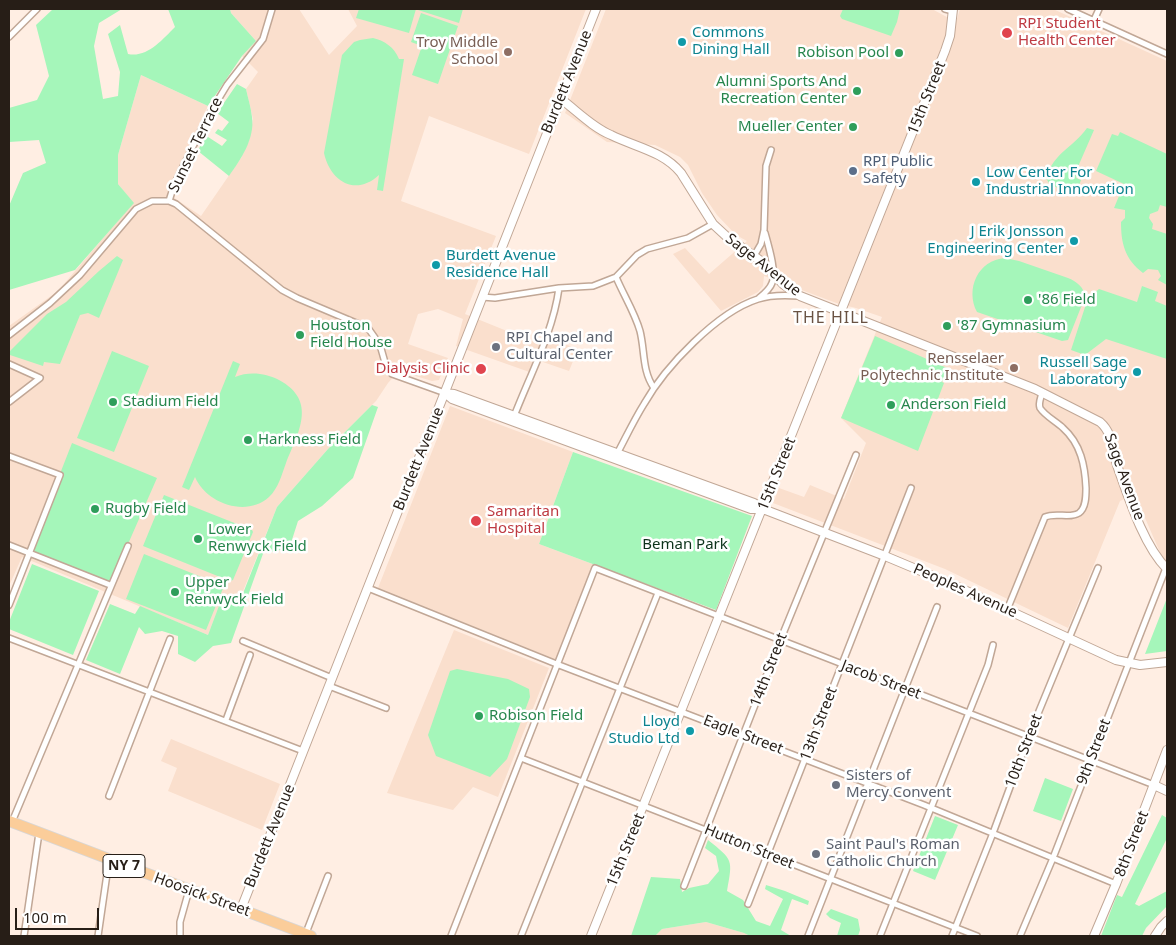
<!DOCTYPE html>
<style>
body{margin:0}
#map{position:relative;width:1176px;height:945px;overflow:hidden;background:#ffeee3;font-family:"Noto Sans",sans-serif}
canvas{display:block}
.frame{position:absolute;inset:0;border:10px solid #271e17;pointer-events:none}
.scale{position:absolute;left:15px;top:908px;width:84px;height:22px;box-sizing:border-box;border:2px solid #271e17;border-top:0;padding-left:6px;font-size:15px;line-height:18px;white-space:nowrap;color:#271e17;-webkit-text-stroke:4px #fff;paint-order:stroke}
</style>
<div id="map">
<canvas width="1176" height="945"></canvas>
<div class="frame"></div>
<div class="scale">100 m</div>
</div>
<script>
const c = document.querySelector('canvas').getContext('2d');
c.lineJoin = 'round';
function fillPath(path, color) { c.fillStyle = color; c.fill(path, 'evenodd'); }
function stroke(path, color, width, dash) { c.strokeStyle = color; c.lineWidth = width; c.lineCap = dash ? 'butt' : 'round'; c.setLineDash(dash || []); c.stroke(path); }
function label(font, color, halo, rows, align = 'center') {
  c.font = font + ' "Noto Sans",sans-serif'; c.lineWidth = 5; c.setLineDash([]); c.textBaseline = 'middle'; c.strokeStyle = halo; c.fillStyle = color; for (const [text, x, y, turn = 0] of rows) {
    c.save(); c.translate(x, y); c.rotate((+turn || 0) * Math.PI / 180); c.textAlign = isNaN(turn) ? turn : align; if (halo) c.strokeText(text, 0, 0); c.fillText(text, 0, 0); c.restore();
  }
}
const built = new Path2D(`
 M230,9H299L329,55L357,26L348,9H586L529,154L429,116L401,201L496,236L465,314L539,344L543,336L578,349L569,371L540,361L535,374L456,346L463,319L438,309L418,314L408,344L448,358L439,380L432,381L399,371L388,383L376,401L328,449L277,507L239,601L223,595L208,635L22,557L9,586V326L58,291L133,203L118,184V155L141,75L208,106L167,193L201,216L241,158L249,141L253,119L246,89L258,72L242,56L256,41L231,13Z
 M606,9H932L956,22L960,9H1053L1167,61V562L1162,557L1135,495L1120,501L1068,628L945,569L773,503L779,488L804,497L810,485L844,499L866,443L841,418L882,317L856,308L839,304L764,276L763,286L758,292L721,311L673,254L685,248L709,274L747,241L736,235L717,215L702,193L688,165L680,157L655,145L607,142L565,113Z
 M450,406L573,452L539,544L598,566L562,662L378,588Z
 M454,630L549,668L498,797L473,787L453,810L387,793Z
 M171,739L280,784L262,830L168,791L177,768L161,761Z
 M706,922L744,933L750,936H655L662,929Z`);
const green = new Path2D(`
 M53,9H122L99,23L94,46L103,99L118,96L120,72L108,34L120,25L128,54C147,58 162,40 175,27L168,9H230L231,13L256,41L242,56L208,106L141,75L118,155V184L134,203L75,270L9,290V206L23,173L46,163L39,140L9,142V108L37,100L49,76L36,25Z
 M359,9H416L409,33L356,18Z
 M418,9H463L459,23L418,10Z
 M843,9H900L897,22L891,36L842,19L840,16Z
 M421,13L458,26L438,84L412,75L422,46L411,42Z
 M373,38C385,41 394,47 399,59H404L383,191L377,190L379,175C355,197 330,181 324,153L342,55L354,42L360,40Z
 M237,84L246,89C248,98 251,108 252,117C255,139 241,159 229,176L198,151L205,135L222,146L227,140L215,133L218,129L222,131L229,122L217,113Z
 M1087,128L1094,130L1077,169L1079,170L1076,178L1081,180L1077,191L1070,192L1050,185L1046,178C1054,152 1073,148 1087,128Z
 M1120,132L1167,154V207L1160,205L1158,211L1150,214L1149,218L1153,224L1152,229L1167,234V285L1158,280L1161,276L1158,270L1148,269L1143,273C1125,259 1121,244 1121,222L1125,218V210L1114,208L1124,184L1096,171L1112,134L1118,136Z
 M117,256L123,260L99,318L88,313L80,315L60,364L44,362L43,366L10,355V351L47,314L66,302L99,271Z
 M1005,258L1019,261L1068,278C1076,281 1085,288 1085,297L1068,340L1062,341L977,312C965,289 978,260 1005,258Z
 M1142,286L1158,292L1155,301L1167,306V359L1106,339L1085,355L1071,350L1088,298L1099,289L1137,302Z
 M875,336L947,368L942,382L944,383L918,451L841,418Z
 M112,351L149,366L114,452L77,438Z
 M233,361L240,364L235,377C249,371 266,373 279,380C318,401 298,433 286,463C282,474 278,489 269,497C246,518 206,503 195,477L189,490L182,487Z
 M372,405L378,407L353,478L322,506L298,521L290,546L275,552L264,551L231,643L213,646L195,662L178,654V636L162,631L145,634L139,627L120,674L86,660L110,604L135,614L140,606L208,635L223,595L240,601L277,507L328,449Z
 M72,443L157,478L110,585L29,553Z
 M573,452L752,516L716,610L539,544Z
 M164,495L252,530L253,532L233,580L230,581L143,546Z
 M144,554L224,586L206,630L126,599Z
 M32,564L99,591L73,655L9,629V622Z
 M1167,598V651L1145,654Z
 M457,669L508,679L529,689L530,697L507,759L490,777L436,756L428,735L450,671Z
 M1045,778L1073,789L1061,821L1033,811Z
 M1162,815L1167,818V838L1135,904L1139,906L1167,891V906L1146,928L1142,936H1101L1117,895L1122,897Z
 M935,816L958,825L935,880L913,871Z
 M708,840C733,860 733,859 727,891L743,900L756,921L770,926L783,899L765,889L766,885L785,891L809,901L808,905L792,899L781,930L791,936H750L744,933L706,922L662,929L655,936H631L651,877L680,879L682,892L689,888L708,884L719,871L716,856L705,848Z
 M831,909L858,919L860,930L858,936H837L841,923L830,918L826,914Z`);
const street = new Path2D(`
 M945,9L953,11
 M1068,9L1167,54
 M1094,20L1099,9
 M9,37L37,9
 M169,201L174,185L207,118L227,85L263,39L272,9
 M754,256L761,244L764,230L766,166L771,150
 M616,277C623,294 635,313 640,331C645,351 642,371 654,388
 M482,297L495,298L559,288L593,286L616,277L637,255L647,249L688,238L713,224
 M759,298C764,294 770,289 772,283C777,273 768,244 765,233
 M9,335L50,303L80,275L136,209L152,201H169L176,204L282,290L297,298L368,328L380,345L386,366L392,374L445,393
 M9,364L40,378L9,402
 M513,419C529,377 553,333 559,288
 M617,454C626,437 634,420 644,404C665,367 717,312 758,299C770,295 786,295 799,296
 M9,456L60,475L9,605
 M9,545L110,585
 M368,588L559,665L924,805L1116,884
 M1007,610L1045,517C1056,512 1070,519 1079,513C1086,508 1086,496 1086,488C1085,466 1081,444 1063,428C1057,422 1045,416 1040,408C1038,403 1041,398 1042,393
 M9,638L303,751
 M243,641L332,678
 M329,686L386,708
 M226,720L250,655
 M521,758L977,936
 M109,796L170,639
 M12,822L128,546
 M684,886L780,641L856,455
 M748,904L911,488
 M306,933L328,876
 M24,936L39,833
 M98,936L109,860
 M180,936V922L189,890
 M451,936L595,568L1154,785
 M521,936L658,593
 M808,936L937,607
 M880,936L988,665L993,645
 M952,936L993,833L1030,733L1098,568
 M1020,936L1053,858L1166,568`);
const secondary = new Path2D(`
 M561,99C577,111 592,127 611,135C635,147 663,151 681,173L713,224L726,236L761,261L784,285L800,296L1035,389L1100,422C1114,434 1112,452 1118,468C1129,499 1144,546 1167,569
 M445,393L454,394L754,503L763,509L885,556L947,582L1116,660L1140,665L1167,662
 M445,393L452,399L751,509H761
 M1154,785L1167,791
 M241,909L596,9
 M591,936L945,51L950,36L953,9
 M1094,936L1116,884L1167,750
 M1155,936L1161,927L1167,921`);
const highway = new Path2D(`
 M9,821L311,936`);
const markers = [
 [1007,33,6,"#e0444e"],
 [682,42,5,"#0f9aa8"],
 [508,52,5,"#8d6e63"],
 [899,53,5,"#2e9e5b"],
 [857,91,5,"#2e9e5b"],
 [853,127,5,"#2e9e5b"],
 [853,171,5,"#5c6f8a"],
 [976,182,5,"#0f9aa8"],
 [1074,241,5,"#0f9aa8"],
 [436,265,5,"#0f9aa8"],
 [1028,300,5,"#2e9e5b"],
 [947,326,5,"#2e9e5b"],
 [300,335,5,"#2e9e5b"],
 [496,347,5,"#6b7280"],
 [1014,368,5,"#8d6e63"],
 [481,369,6,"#e0444e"],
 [1137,372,5,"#0f9aa8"],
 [113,402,5,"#2e9e5b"],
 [891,405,5,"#2e9e5b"],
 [248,440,5,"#2e9e5b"],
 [95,509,5,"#2e9e5b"],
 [476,521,6,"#e0444e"],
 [198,539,5,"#2e9e5b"],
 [175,592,5,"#2e9e5b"],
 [479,716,5,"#2e9e5b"],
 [690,731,5,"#0f9aa8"],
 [836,785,5,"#6b7280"],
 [816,854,5,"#6b7280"]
];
const shields = [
 [124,866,42]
];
const shieldNames = [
 ["NY 7",124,866]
];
const healthNames = [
 ["RPI Student",1018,24],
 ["Health Center",1018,41],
 ["Dialysis Clinic",470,369,"right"],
 ["Samaritan",487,512],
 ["Hospital",487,529]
];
const cultureNames = [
 ["Commons",692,33],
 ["Dining Hall",692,50],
 ["Low Center For",986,173],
 ["Industrial Innovation",986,190],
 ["J Erik Jonsson",1064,232,"right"],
 ["Engineering Center",1064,249,"right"],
 ["Burdett Avenue",446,256],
 ["Residence Hall",446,273],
 ["Russell Sage",1127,363,"right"],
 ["Laboratory",1127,380,"right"],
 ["Lloyd",680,722,"right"],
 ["Studio Ltd",680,739,"right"]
];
const educationNames = [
 ["Troy Middle",498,43],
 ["School",498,60],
 ["Rensselaer",1004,359],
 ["Polytechnic Institute",1004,376]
];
const leisureNames = [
 ["Robison Pool",889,53,"right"],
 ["Alumni Sports And",847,82,"right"],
 ["Recreation Center",847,99,"right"],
 ["Mueller Center",843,127,"right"],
 ["'86 Field",1038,300],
 ["Houston",310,326],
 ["Field House",310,343],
 ["'87 Gymnasium",957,326],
 ["Stadium Field",123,402],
 ["Anderson Field",901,405],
 ["Harkness Field",258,440],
 ["Rugby Field",105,509],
 ["Lower",208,530],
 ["Renwyck Field",208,547],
 ["Upper",185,583],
 ["Renwyck Field",185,600],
 ["Robison Field",489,716]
];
const streetNames = [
 ["Burdett Avenue",567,82,-68],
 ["15th Street",927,98,-68],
 ["Sunset Terrace",196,145,-64],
 ["Sage Avenue",763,265,38],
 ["Burdett Avenue",419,459,-68],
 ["15th Street",777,474,-68],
 ["Sage Avenue",1124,477,70],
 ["Peoples Avenue",965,591,24],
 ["14th Street",769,670,-69],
 ["Jacob Street",881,680,21],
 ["13th Street",819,724,-69],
 ["Eagle Street",743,735,21],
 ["10th Street",1024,751,-69],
 ["9th Street",1094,752,-69],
 ["Burdett Avenue",270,836,-68],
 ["8th Street",1132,844,-69],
 ["Hutton Street",749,847,22],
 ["15th Street",626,850,-68],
 ["Hoosick Street",202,895,20]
];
const serviceNames = [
 ["RPI Public",863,162],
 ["Safety",863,179]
];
const worshipNames = [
 ["RPI Chapel and",506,338],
 ["Cultural Center",506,355],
 ["Sisters of",846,776],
 ["Mercy Convent",846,793],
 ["Saint Paul's Roman",826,845],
 ["Catholic Church",826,862]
];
const parkNames = [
 ["Beman Park",685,545]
];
const neighbourhoodNames = [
 ["THE HILL",831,318]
];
fillPath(built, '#fadfcd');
fillPath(green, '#a5f6ba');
stroke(street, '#c1a796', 8);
stroke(secondary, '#c1a796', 10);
stroke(highway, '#d8d6d5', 12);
stroke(street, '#fff', 5);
stroke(secondary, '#fff', 8);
stroke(highway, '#fbcd9a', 10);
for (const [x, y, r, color] of markers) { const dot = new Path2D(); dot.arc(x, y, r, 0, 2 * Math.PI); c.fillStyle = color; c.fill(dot); stroke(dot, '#fff', 2); }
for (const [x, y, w] of shields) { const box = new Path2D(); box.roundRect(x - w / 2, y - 11.5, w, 23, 4); c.fillStyle = '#fff'; c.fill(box); stroke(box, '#271e17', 1); }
label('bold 14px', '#271e17', null, shieldNames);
label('15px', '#be3a42', '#fff', healthNames, 'left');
label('15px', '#0d838f', '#fff', cultureNames, 'left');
label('15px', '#785e54', '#fff', educationNames, 'right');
label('15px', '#27864d', '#fff', leisureNames, 'left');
label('15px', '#271e17', '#fff', streetNames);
label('15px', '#4e5e75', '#fff', serviceNames, 'left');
label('15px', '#5b616d', '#fff', worshipNames, 'left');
label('15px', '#0c321a', '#fff', parkNames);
c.letterSpacing = '1px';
label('16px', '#695243', '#fff', neighbourhoodNames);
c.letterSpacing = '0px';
</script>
